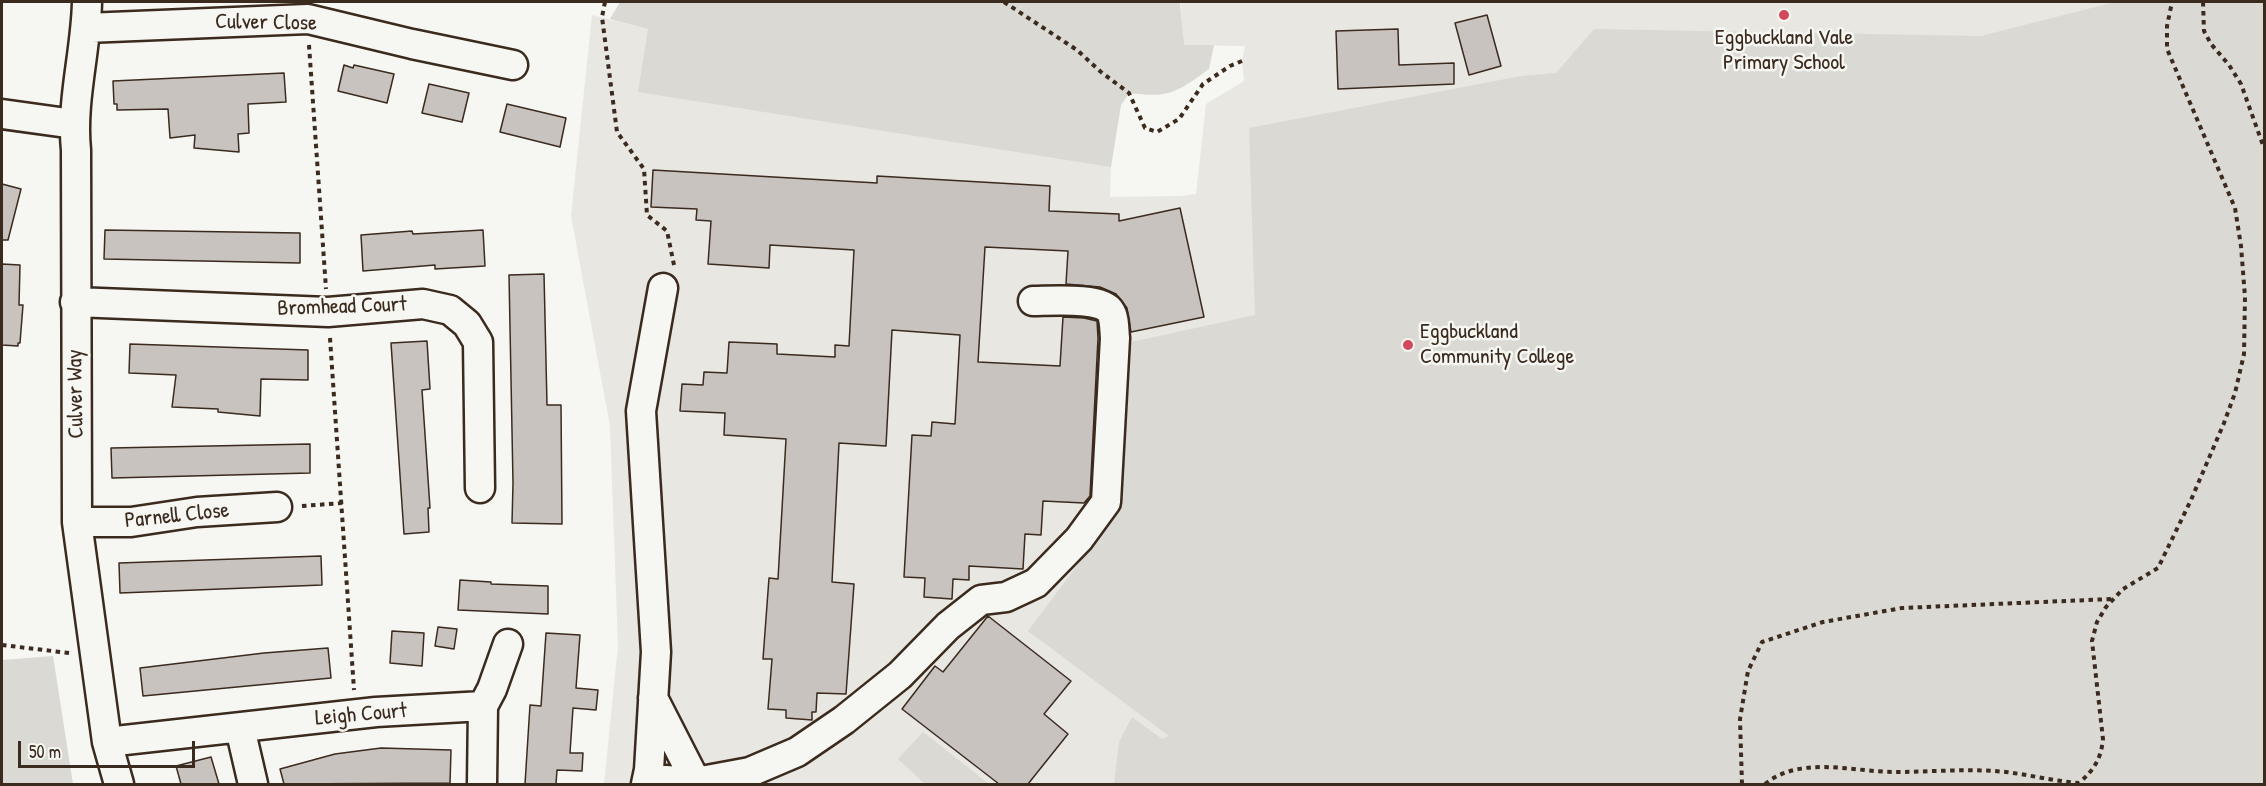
<!DOCTYPE html>
<style>
body{margin:0}
#map{position:relative;width:2266px;height:786px;overflow:hidden;background:#f6f6f2;font-family:"Patrick Hand",sans-serif}
canvas{display:block}
.frame{position:absolute;inset:0;border:3px solid #3b2a1e;pointer-events:none}
.scale{position:absolute;left:18px;top:741px;width:177px;height:27px;box-sizing:border-box;border:3px solid #3b2a1e;border-top:0;padding-left:8px;font-size:18px;line-height:21px;white-space:nowrap;color:#3b2a1e;-webkit-text-stroke:4px #f6f6f2;paint-order:stroke}
</style>
<div id="map">
<canvas width="2266" height="786"></canvas>
<div class="frame"></div>
<div class="scale">50 m</div>
</div>
<script>
const c = document.querySelector('canvas').getContext('2d');
c.lineJoin = 'round';
function fillPath(path, color) { c.fillStyle = color; c.fill(path, 'evenodd'); }
function stroke(path, color, width, dash) { c.strokeStyle = color; c.lineWidth = width; c.lineCap = dash ? 'butt' : 'round'; c.setLineDash(dash || []); c.stroke(path); }
function label(font, color, halo, rows, align = 'center') {
  c.font = font + ' "Patrick Hand",sans-serif'; c.lineWidth = 5; c.setLineDash([]); c.textBaseline = 'middle'; c.strokeStyle = halo; c.fillStyle = color; for (const [text, x, y, turn = 0] of rows) {
    c.save(); c.translate(x, y); c.rotate((+turn || 0) * Math.PI / 180); c.textAlign = isNaN(turn) ? turn : align; if (halo) c.strokeText(text, 0, 0); c.fillText(text, 0, 0); c.restore();
  }
}
const built = new Path2D(`
 M1181,2H2125L1666,784H604L618,646L610,426L571,216L592,15L648,29L1111,167L1110,197L1181,196L1196,194L1206,104L1244,81L1242,61L1245,46L1183,45Z`);
const green = new Path2D(`
 M620,2H1180L1184,45H1214L1209,69C1176,93 1170,98 1129,93L1121,105L1111,167L638,92L648,29L610,19Z
 M2115,2H2264V784H1114L1119,742L1132,717L1162,739L1169,736L1028,631L1100,535L1118,507L1127,343L1255,315L1249,128L1521,76L1556,73L1594,29L1981,36Z
 M53,656L73,784H2V660Z
 M923,732L989,784H925L898,759Z`);
const building = new Path2D(`
 M1487,15L1501,66L1469,75L1455,23Z
 M1398,29L1399,65L1454,63V84L1338,89L1336,31Z
 M344,65L353,68L354,65L394,74L387,103L338,91Z
 M284,73L286,102L248,104L249,133L238,134L239,152L194,148L195,135L170,138L168,109L117,110V104H114L113,81Z
 M429,84L469,93L462,122L422,113Z
 M507,104L566,118L560,147L500,132Z
 M653,170L877,183V176L1050,186L1049,211L1119,214V221L1180,208L1204,317L1131,332L1127,308L1116,294L1100,287L1066,284L1068,251L985,247L978,362L1060,366L1063,317L1084,318L1097,321L1098,338L1090,496L1084,503L1043,501L1041,535L1025,534L1023,569L969,566V580L953,579L952,599L924,597L925,578L904,577L912,435L931,436L932,422L955,424L960,335L892,330L886,446L839,443L832,582L854,584L846,694L817,693L816,712H812V720L786,718V710L768,709L772,659H763L769,578L778,579L786,439L724,435L725,413L680,411L682,384L703,385L704,372L727,373L729,342L777,344V354L835,357V345L849,346L854,250L770,245L769,268L708,264L711,221L696,220L697,209L651,207Z
 M2,184L21,189L8,240H2Z
 M105,230L300,233V263L104,259Z
 M483,230L485,266L435,269V265L363,271L361,235L412,231L413,234Z
 M2,264L20,265L19,305H23L20,343H18V346L2,345Z
 M544,274L547,405H561L562,524L512,523L513,483L509,275Z
 M427,341L430,389L422,390L430,508H428L429,532L404,534L391,343Z
 M130,344L308,350V380L261,379L260,416L218,412V409L172,407L176,375L129,373Z
 M310,444V473L112,478L111,448Z
 M321,556L322,585L120,593L119,563Z
 M460,580L491,582V584L548,586V614L458,610Z
 M988,616L1071,681L1044,714L1068,734L1028,784H999L902,709L935,666L943,672Z
 M438,627L457,629L454,649L435,646Z
 M392,631L424,633L422,666L390,663Z
 M546,633L580,635L576,688L598,690L596,710L573,708L570,753H583L582,771L557,770L556,784H525L530,705L541,706Z
 M328,648L331,678L143,696L140,668L264,653Z
 M381,748L451,750L450,783L284,784L280,769L335,754Z
 M211,757L219,784H181L176,766Z`);
const path = new Path2D(`
 M605,2L602,17L617,132L644,169L647,215L667,231L674,265
 M1004,2L1077,50L1101,72L1129,93L1145,128L1157,132L1179,119L1203,84L1230,66L1242,61
 M2203,2L2204,31L2211,44L2229,65L2241,84L2264,148
 M309,45L326,289
 M330,338L354,690
 M302,506L343,503
 M2,645L69,653
 M1742,784L1740,719L1748,671L1762,642L1823,622L1902,608L2112,599
 M1765,784C1801,755 1853,772 1895,772C1931,772 1969,768 2006,772C2030,775 2054,781 2079,783C2094,770 2101,759 2103,739L2092,641L2097,622L2106,607L2123,589L2158,568L2191,500L2224,423L2235,393L2244,354L2245,297L2241,246L2235,208L2167,49V26L2172,2`);
const minor = new Path2D(`
 M87,2C86,51 71,101 76,150L77,522L107,742L119,784
 M86,28L308,19L412,44L513,65
 M2,114L74,124
 M75,302L328,312L423,304L450,310L467,324L478,342L480,488
 M77,522H131L197,512L277,507
 M653,698L697,784
 M240,728L253,784
 M107,742L376,712L483,706
 M482,784L483,706L492,689L508,644
 M646,784L649,770L656,652L641,411L663,288
 M648,784L665,780L696,782L750,772L797,752L844,720L900,675L948,626L981,600L1006,597L1036,583L1079,539L1106,502L1115,338C1114,330 1115,318 1110,311C1102,297 1050,301 1033,301`);
const markers = [
 [1784,15,6,"#d1495b"],
 [1408,345,6,"#d1495b"]
];
const streetNames = [
 ["Culver Close",266,23,1],
 ["Bromhead Court",342,307,-2],
 ["Culver Way",76,394,-91],
 ["Parnell Close",177,516,-6],
 ["Leigh Court",361,715,-5]
];
const poiNames = [
 ["Eggbuckland Vale",1784,38],
 ["Primary School",1784,63],
 ["Eggbuckland",1420,332,"left"],
 ["Community College",1420,357,"left"]
];
fillPath(built, '#e8e7e2');
fillPath(green, '#dad9d3');
fillPath(building, '#c8c3be');
stroke(building, '#3b2a1e', 1.5);
stroke(minor, '#3b2a1e', 33);
stroke(path, '#3b2a1e', 4, [4.5, 4.5]);
stroke(minor, '#f6f6f2', 28);
for (const [x, y, r, color] of markers) { const dot = new Path2D(); dot.arc(x, y, r, 0, 2 * Math.PI); c.fillStyle = color; c.fill(dot); stroke(dot, '#f6f6f2', 2); }
label('22px', '#3b2a1e', '#f6f6f2', streetNames);
label('22px', '#3b2a1e', '#f6f6f2', poiNames);
</script>
